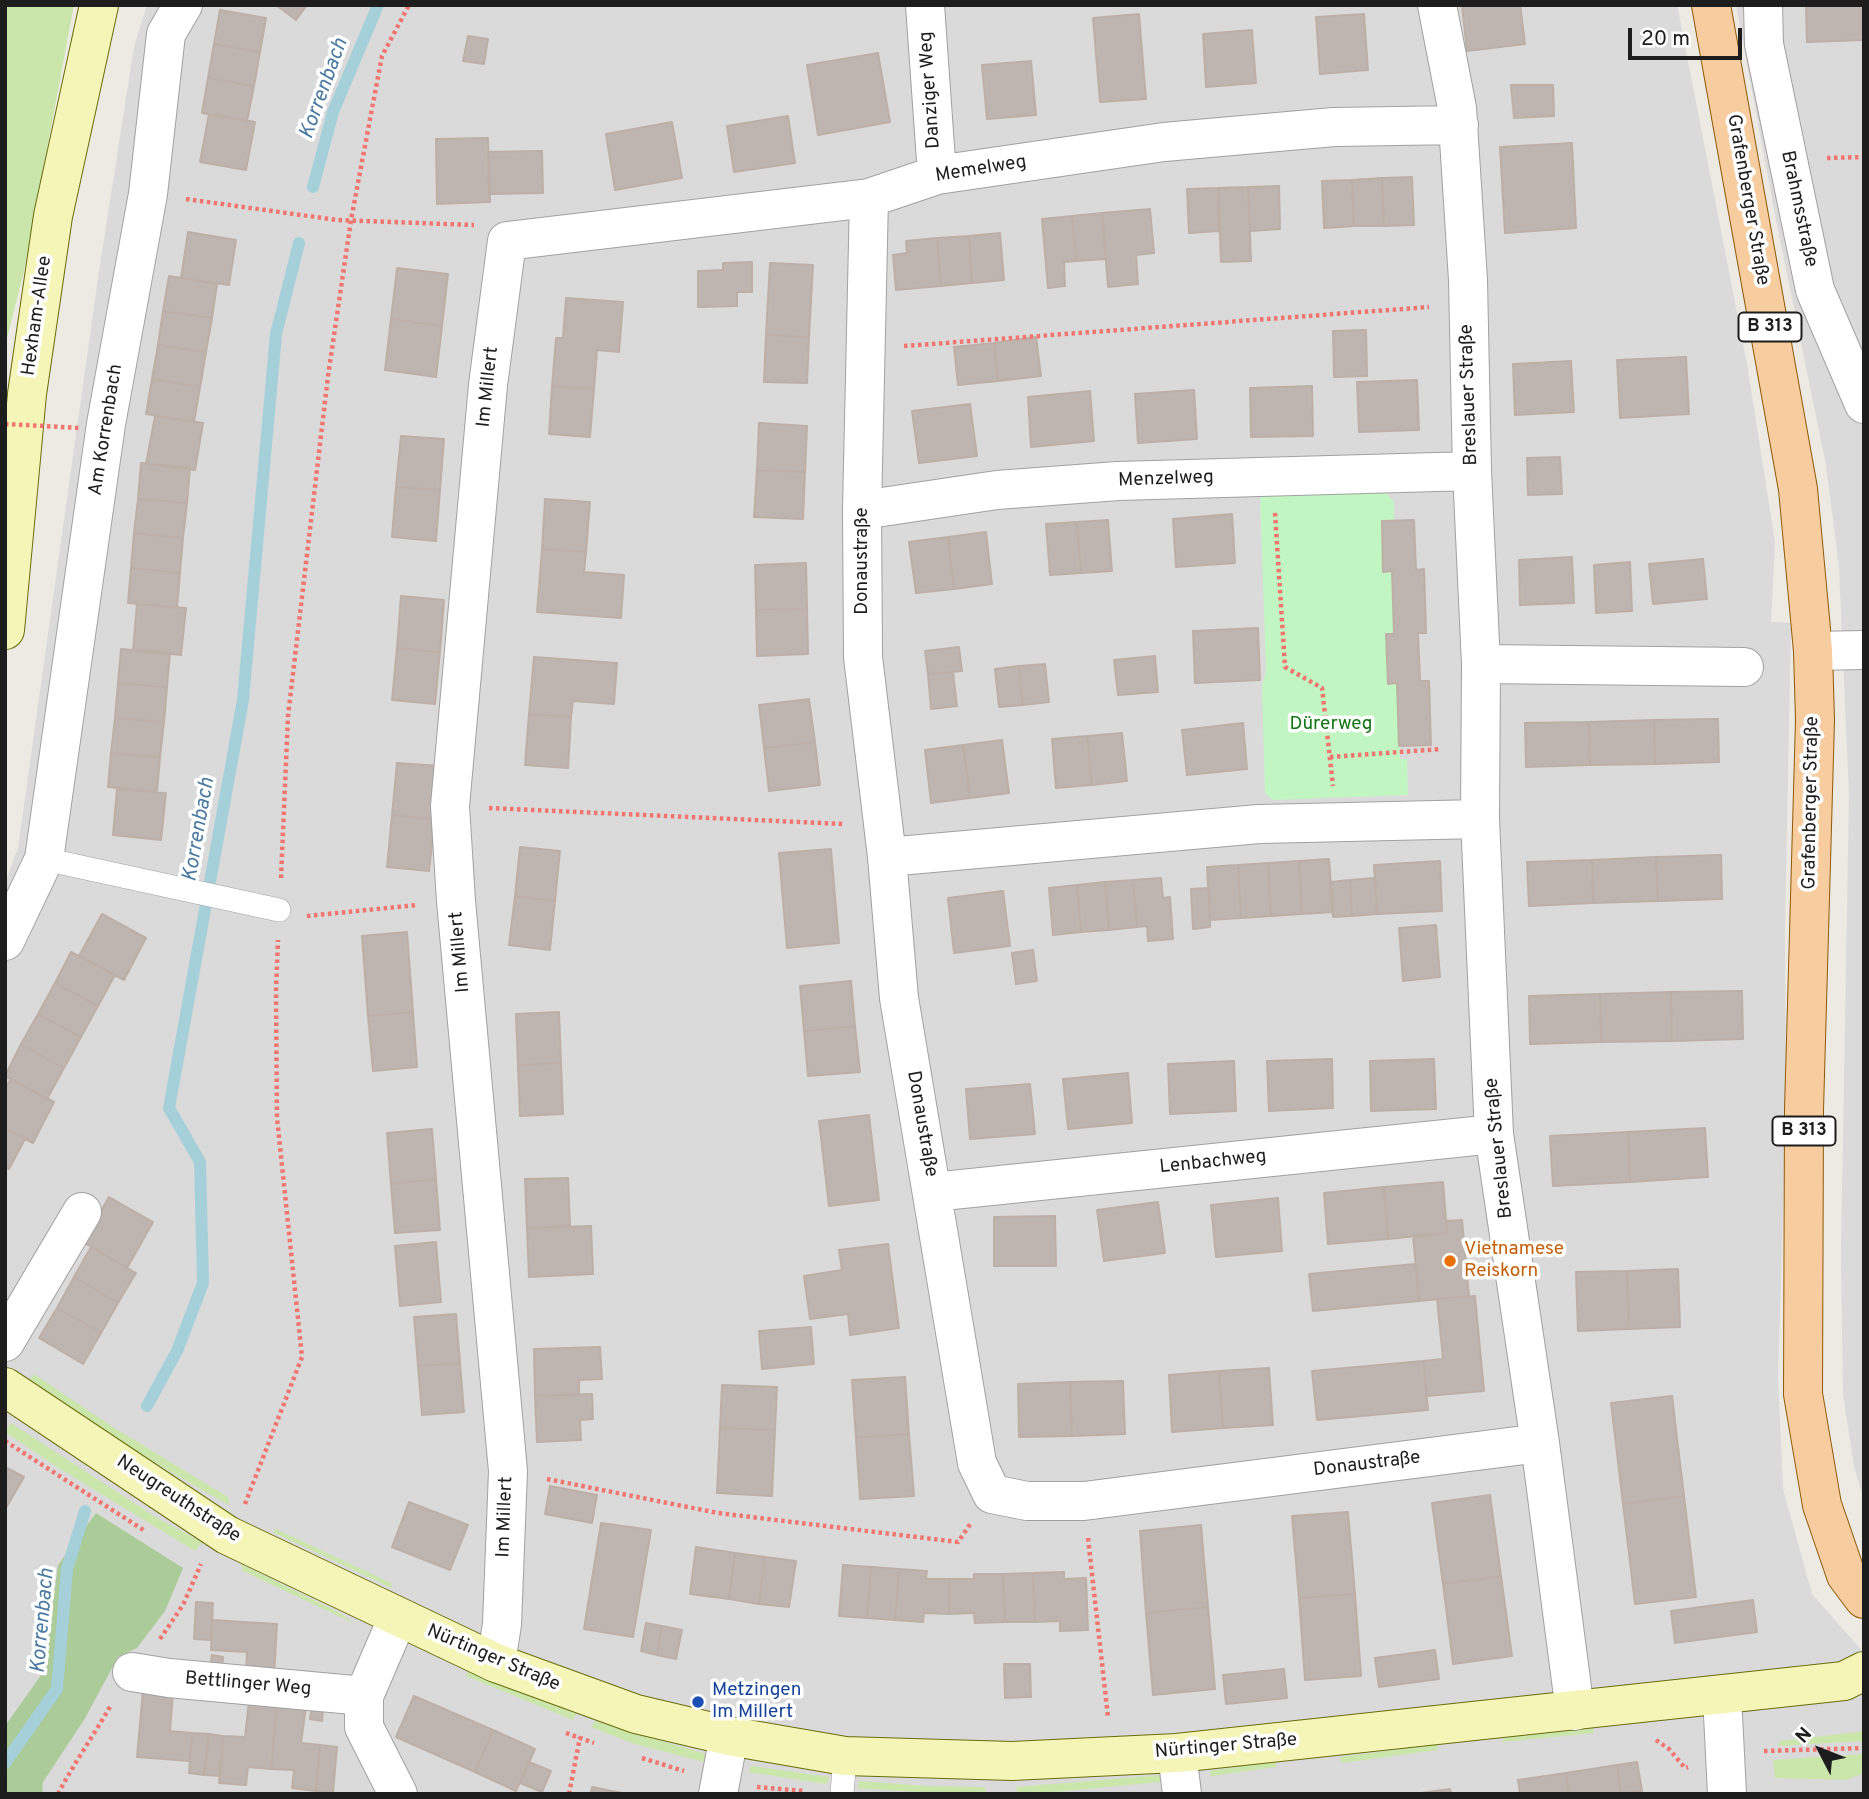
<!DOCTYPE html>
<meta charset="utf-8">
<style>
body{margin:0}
#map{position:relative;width:1869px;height:1799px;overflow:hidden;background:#ede9e3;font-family:Overpass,sans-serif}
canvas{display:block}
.frame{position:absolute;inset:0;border:7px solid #1d1d1d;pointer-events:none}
.north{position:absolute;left:1785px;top:1715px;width:70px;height:70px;-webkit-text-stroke:5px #fff;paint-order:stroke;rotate:312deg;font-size:19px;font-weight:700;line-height:28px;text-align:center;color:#1d1d1d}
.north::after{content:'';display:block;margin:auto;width:24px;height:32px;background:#1d1d1d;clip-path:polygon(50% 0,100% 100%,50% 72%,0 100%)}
.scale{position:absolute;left:1628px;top:28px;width:114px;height:32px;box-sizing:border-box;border:4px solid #1d1d1d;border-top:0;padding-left:9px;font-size:21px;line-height:24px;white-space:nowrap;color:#1d1d1d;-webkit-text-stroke:5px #fff;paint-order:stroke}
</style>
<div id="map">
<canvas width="1869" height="1799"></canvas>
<div class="frame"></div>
<div class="north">N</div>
<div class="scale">20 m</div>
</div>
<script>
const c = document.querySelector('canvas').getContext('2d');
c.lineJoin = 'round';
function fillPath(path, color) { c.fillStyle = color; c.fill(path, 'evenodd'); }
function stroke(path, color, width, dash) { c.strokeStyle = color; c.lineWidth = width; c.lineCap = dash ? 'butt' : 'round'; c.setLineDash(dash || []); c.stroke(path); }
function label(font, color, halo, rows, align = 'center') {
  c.font = font + ' Overpass,sans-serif'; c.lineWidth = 7; c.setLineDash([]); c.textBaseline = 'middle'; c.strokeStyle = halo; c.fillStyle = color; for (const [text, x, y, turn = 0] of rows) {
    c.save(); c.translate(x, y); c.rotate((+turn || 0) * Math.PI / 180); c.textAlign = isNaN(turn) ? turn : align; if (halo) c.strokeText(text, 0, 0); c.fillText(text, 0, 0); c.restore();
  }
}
const residential = new Path2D(`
 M147,5H1677L1747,364L1775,542L1771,622L1791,623L1785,929L1786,1112L1778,1376L1783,1489L1812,1594L1864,1653V1794H5V883L18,848L98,278L134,47Z
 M1736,5H1864V1500L1854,1467L1843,1394L1841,1253L1849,795L1839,567L1826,465L1774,210Z`);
const grass = new Path2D(`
 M5,5H74L24,271L5,346Z
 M34,1374L113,1427L228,1497L229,1505L169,1471L108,1434L29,1380Z
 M11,1423L157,1518L202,1542L195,1551L57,1467L5,1432Z
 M276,1529L391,1583L392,1588L273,1532Z
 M241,1564L342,1614L353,1623L243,1571Z
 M469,1669L577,1712L573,1720L466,1676Z
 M595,1721L705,1754L704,1762L632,1743L591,1727Z
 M1593,1728L1594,1733L1503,1742V1738Z
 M1864,1731V1741L1778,1746L1780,1741Z
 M1437,1744L1438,1750L1341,1763L1340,1757Z
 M1864,1754V1773L1846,1780L1775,1778L1773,1760Z
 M1276,1761V1767L1211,1776L1210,1771Z
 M751,1766L830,1777L826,1784L749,1772Z
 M1161,1775V1782L1033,1794H1018L1016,1787Z
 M859,1781L928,1786L985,1787L986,1793H929L858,1788Z`);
const forest = new Path2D(`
 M96,1513L183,1568L165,1611L137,1648L118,1657L84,1720L43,1782L42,1794H5V1726L44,1671L58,1565Z`);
const park = new Path2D(`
 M1386,493L1394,502V521L1382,522L1383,571H1392L1394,634L1386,635L1388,683H1397L1400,759H1407L1408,795L1273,800L1265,793L1262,686L1266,672L1260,494Z`);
const stream = new Path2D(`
 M313,187L333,112L378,5
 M147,1406L177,1351L203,1283L200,1162L169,1108L243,700L276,334L299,243
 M5,1763L57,1689L67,1569L85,1511`);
const building = new Path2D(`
 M276,5H307L296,20Z
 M1471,5H1520L1525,44L1467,51L1462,6Z
 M1806,5H1864V40L1807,42Z
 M220,10L266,18L260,52L214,44Z
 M1139,14L1146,99L1100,102L1093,18Z
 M1364,14L1368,70L1320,74L1316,17Z
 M1252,30L1256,83L1206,87L1203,34Z
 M468,36L488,39L484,64L463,61Z
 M214,44L260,52L254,86L208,78Z
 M878,53L890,122L818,135L807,65Z
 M1031,61L1036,115L987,119L982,65Z
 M208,78L254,86L247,121L202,113Z
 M1511,85H1553L1554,116L1514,118Z
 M209,114L255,122L246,170L200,162Z
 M788,116L795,163L734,172L727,126Z
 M672,122L682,178L615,190L606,134Z
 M488,138L490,202L437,204L436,139Z
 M1572,143L1576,228L1505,233L1500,147Z
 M542,151L543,193L489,194L488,152Z
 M1412,177L1414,225L1384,226L1382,178Z
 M1382,178L1384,226H1354L1352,180Z
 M1352,180L1354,226L1324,228L1322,181Z
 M1279,186L1280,229L1250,231L1248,187Z
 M1248,187L1251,261L1221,262L1218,188Z
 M1218,188L1219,231L1189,233L1187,189Z
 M1150,209L1154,253L1136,255L1138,284L1108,287L1102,213Z
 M1102,213L1106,259L1076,261L1072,216Z
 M1072,216L1076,261L1064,262L1065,286L1048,288L1042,219Z
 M188,232L236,240L229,285L181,278Z
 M1000,233L1004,280L972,283L969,236Z
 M969,236L972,283L941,286L937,238Z
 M937,238L941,286L896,290L893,255L907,253L906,241Z
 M752,262V292H737V306L698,307V271L723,270V263Z
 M770,263L813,265L809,337L766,335Z
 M397,268L448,274L442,326L391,319Z
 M169,276L217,284L212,318L163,311Z
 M566,298L623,302L619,352L597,350L594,389L552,386L556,338H563Z
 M163,311L212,318L206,352L158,345Z
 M391,319L442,326L436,377L385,370Z
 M1366,330L1367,376L1334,377L1333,331Z
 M766,335L809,337L807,383L764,382Z
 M1036,337L1041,376L998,381L994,343Z
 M994,343L998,381L958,385L954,347Z
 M158,345L206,352L200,387L152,379Z
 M1686,357L1689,414L1620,418L1617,360Z
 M1571,361L1574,412L1515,415L1513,364Z
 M152,379L200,387L194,422L146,414Z
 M1417,380L1419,430L1359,432L1357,382Z
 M552,386L594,389L590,437L549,434Z
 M1312,386L1313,436L1251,437L1250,388Z
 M1194,390L1197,439L1138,443L1135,394Z
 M1090,391L1094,441L1031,447L1028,397Z
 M970,404L977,456L919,463L912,411Z
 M155,416L203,423L195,470L146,464Z
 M759,423L807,426L805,472L757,470Z
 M401,436L444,439L440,490L396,487Z
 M1560,457L1562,494L1528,495L1527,458Z
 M141,463L190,468L187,503L138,499Z
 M757,470L805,472L803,519L754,517Z
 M396,487L440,490L436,541L392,537Z
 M138,499L187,503L183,538L134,533Z
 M545,499L590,502L586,552L542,549Z
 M1232,514L1235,563L1176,567L1173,519Z
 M1108,520L1112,571L1081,573L1077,522Z
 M1414,520L1416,570L1424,569L1426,633H1418L1420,681H1429L1431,745L1399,746L1397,683L1388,684L1386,634H1394L1392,571L1383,572L1382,521Z
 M1077,522L1081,573L1050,575L1046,524Z
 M986,532L992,584L954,589L948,537Z
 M134,533L183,538L180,573L131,568Z
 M948,537L954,589L916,593L909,542Z
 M542,549L586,552L584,572L624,575L621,618L537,612Z
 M1572,557L1574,603L1520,605L1519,560Z
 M1703,559L1707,599L1653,604L1649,564Z
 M1630,562L1632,611L1596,613L1594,565Z
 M806,563L807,609L756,610L755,565Z
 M131,568L180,573L177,608L128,603Z
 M401,596L444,600L440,652L397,648Z
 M137,604L186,608L181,655L133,650Z
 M807,609L808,654L757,656L756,610Z
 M1258,628L1260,680L1195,683L1193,631Z
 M959,647L962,671L928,674L925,651Z
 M397,648L440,652L435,704L392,700Z
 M121,649L170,653L167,687L118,683Z
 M1155,656L1158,692L1118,695L1114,660Z
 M534,657L617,663L614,704L573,701L571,717L529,714Z
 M1045,664L1049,702L1023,705L1019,666Z
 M1019,666L1023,705L999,707L995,669Z
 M953,672L957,706L931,709L928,674Z
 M118,683L167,687L164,722L115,718Z
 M809,699L815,742L764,748L759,705Z
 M529,714L571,717L568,768L525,765Z
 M115,718L164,722L160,757L111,753Z
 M1718,719L1719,762L1655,764L1654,720Z
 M1654,720L1655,764L1590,765L1589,722Z
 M1589,722L1590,765L1526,767L1525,723Z
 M1243,723L1247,769L1187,775L1182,730Z
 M1122,733L1127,781L1092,785L1087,736Z
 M1087,736L1092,785L1056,788L1052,739Z
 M1002,740L1009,793L970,798L963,745Z
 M815,742L820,785L769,791L764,748Z
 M963,745L970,798L931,803L925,750Z
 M111,753L160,757L157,792L108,787Z
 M397,763L440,766L435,819L392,815Z
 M117,789L166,793L161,840L113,835Z
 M392,815L435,819L429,871L387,867Z
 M520,847L560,851L555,901L515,896Z
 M831,849L839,943L787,948L779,853Z
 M1721,855L1722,899L1658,901L1656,857Z
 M1656,857L1658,901L1593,903L1592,860Z
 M1329,859L1333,912L1302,914L1299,861Z
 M1592,860L1593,903L1529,906L1527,862Z
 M1299,861L1302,914L1271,916L1268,863Z
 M1440,861L1442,911L1377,914L1374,865Z
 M1268,863L1271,916L1241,918L1238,865Z
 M1238,865L1241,918L1210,920L1207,867Z
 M1161,878L1163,898L1170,897L1173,939L1148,941L1147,926L1137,927L1133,880Z
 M1375,878L1377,914L1352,916L1350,880Z
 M1133,880L1137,927L1109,930L1105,882Z
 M1350,880L1352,916L1333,917L1330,882Z
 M1105,882L1109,930L1081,932L1077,885Z
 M1077,885L1081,932L1053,935L1049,888Z
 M1209,888L1210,927L1193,929L1191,889Z
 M1003,891L1010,946L954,953L948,898Z
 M515,896L555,901L550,950L509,945Z
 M102,914L146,938L124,980L79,956Z
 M1436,925L1440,977L1403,981L1399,928Z
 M407,932L413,1012L368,1016L362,936Z
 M1033,950L1037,981L1016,984L1012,953Z
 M71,952L115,975L98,1006L55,983Z
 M851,981L855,1026L804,1031L800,986Z
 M55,983L98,1006L81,1037L38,1014Z
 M1742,991L1743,1039L1672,1041L1671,992Z
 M1671,992L1672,1041L1601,1042L1600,994Z
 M1600,994L1601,1042L1530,1044L1529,996Z
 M413,1012L417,1067L373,1071L368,1016Z
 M559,1012L561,1063L518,1065L516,1014Z
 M38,1014L81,1037L64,1068L21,1044Z
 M855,1026L860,1072L808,1076L804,1031Z
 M21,1044L64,1068L47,1099L5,1076Z
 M1332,1059L1333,1108L1269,1111L1267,1061Z
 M1434,1059L1436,1109L1371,1111L1370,1061Z
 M1234,1061L1236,1111L1170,1114L1168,1064Z
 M561,1063L563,1114L520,1116L518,1065Z
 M1128,1073L1132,1123L1068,1129L1063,1079Z
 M11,1079L54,1102L33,1143L5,1128V1088Z
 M1030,1084L1035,1134L970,1139L966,1089Z
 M869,1115L879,1200L829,1206L819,1121Z
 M5,1128L25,1139L9,1169L5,1167Z
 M1705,1128L1708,1177L1630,1182L1628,1132Z
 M432,1129L436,1179L391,1184L387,1133Z
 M1628,1132L1630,1182L1553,1186L1550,1136Z
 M568,1178L570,1226L527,1228L525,1179Z
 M436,1179L440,1230L395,1233L391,1184Z
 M1443,1182L1447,1233L1388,1239L1384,1187Z
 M1384,1187L1388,1239L1328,1244L1324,1193Z
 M109,1197L153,1222L127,1268L83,1242Z
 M1278,1198L1282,1251L1216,1257L1211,1205Z
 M1158,1202L1165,1253L1104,1261L1097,1210Z
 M1055,1216L1056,1266H994V1217Z
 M1462,1220L1469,1296L1419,1301L1413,1236L1447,1233L1446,1221Z
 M591,1226L593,1274L529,1277L527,1228Z
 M436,1242L441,1302L400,1306L395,1246Z
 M888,1244L899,1328L850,1335L848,1314L810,1319L804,1276L842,1270L839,1250Z
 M91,1247L136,1273L118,1303L74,1277Z
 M1415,1264L1419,1301L1313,1311L1309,1274Z
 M1678,1269L1680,1327L1629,1329L1627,1271Z
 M1627,1271L1629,1329L1578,1331L1576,1272Z
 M74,1277L118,1303L101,1333L57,1308Z
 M1475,1296L1484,1391L1427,1396L1423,1361L1443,1359L1437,1299Z
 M57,1308L101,1333L83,1364L39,1338Z
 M456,1314L460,1363L418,1366L414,1317Z
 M811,1327L814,1364L762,1369L759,1331Z
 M600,1347L602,1379L579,1380V1394L535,1396L534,1349Z
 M1423,1361L1428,1410L1317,1420L1312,1371Z
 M460,1363L464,1412L422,1415L418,1366Z
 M1269,1368L1273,1425L1223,1428L1219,1371Z
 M1219,1371L1223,1428L1172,1432L1169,1375Z
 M905,1377L909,1434L856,1438L852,1380Z
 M1123,1381L1125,1434L1072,1436L1070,1382Z
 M1070,1382L1072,1436L1019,1437L1018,1384Z
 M722,1385L777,1387L775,1430L720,1428Z
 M592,1394L593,1419L580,1420L581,1440L537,1442L535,1396Z
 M1672,1396L1684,1496L1623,1504L1611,1403Z
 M720,1428L775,1430L772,1496L717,1493Z
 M909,1434L914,1496L860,1499L856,1438Z
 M5,1467L24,1477L6,1508H5Z
 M550,1486L597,1495L592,1523L545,1514Z
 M1490,1495L1501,1576L1443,1584L1432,1503Z
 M1684,1496L1696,1597L1635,1604L1623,1504Z
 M409,1502L468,1525L450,1570L392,1547Z
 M1348,1512L1355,1594L1299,1598L1292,1516Z
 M601,1523L651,1530L633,1637L584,1629Z
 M1201,1525L1208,1607L1146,1613L1140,1531Z
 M696,1547L735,1553L729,1599L690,1594Z
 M735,1553L765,1557L759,1604L729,1599Z
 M765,1557L796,1561L789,1607L759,1604Z
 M843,1565L871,1567L867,1618L839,1616Z
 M871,1567L899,1569L895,1620L867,1618Z
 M899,1569L927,1571L926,1579H950L949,1614L924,1613L923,1622L895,1620Z
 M1064,1572V1579L1086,1578L1088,1630L1060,1631V1621L1035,1622L1033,1573Z
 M1033,1573L1035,1622H1005L1003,1574Z
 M974,1574H1003L1005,1622L975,1623L974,1613L949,1614L950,1579H974Z
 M1501,1576L1512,1656L1453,1664L1443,1584Z
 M1355,1594L1361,1676L1305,1680L1299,1598Z
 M1753,1600L1757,1632L1675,1643L1671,1611Z
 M196,1602L213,1603L211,1640L194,1639Z
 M1208,1607L1215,1689L1153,1695L1146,1613Z
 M212,1620L277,1624L274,1675L246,1674L247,1652L211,1650Z
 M646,1623L662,1626L657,1655L641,1651Z
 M662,1626L682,1630L676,1659L657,1655Z
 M1435,1650L1439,1679L1379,1687L1375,1658Z
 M212,1655L223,1657L222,1670L210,1668Z
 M1004,1664H1030L1031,1697L1005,1698Z
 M1284,1669L1287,1698L1226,1704L1223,1675Z
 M143,1690L173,1693L170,1731L192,1733L190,1761L137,1757Z
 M414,1696L493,1730L475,1772L396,1737Z
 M249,1701L277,1703L271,1769L248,1767L246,1785L219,1783L223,1736L245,1737Z
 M277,1703L306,1706L301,1743L320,1745L316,1791L292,1788L294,1770L271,1769Z
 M312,1706L323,1708L322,1721L310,1719Z
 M493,1730L535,1749L516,1791L475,1772Z
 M192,1733L209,1734L204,1775L189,1773Z
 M209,1734L223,1736L220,1776L204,1775Z
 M320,1745L337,1747L333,1793L316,1791Z
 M529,1762L551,1771L542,1792L520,1783Z
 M1637,1762L1642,1791L1621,1793L1617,1765Z
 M1617,1765L1621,1794H1569L1566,1773Z
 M1566,1773L1569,1794H1520L1518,1780Z
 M592,1787L627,1794H591Z
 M1450,1789L1451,1794H1414Z`);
const path = new Path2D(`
 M1827,158L1864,157
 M186,199L337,220L474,225
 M904,346L1429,307
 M1275,513L1285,667L1322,688L1333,786
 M1330,757L1441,749
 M489,808L844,824
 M281,878L288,716L328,376L351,220L382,56L409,5
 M307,916L417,905
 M5,1441L145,1531
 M547,1479L718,1513L958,1542L971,1523
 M245,1504L302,1357L277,1118L276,990L278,940
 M1088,1538L1108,1717
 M160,1639L183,1605L201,1564
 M566,1733L594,1743
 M1656,1740L1669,1749L1685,1768L1688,1767
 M1764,1751L1864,1748
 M642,1758L684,1771
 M757,1787L804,1791
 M58,1794C74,1763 94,1735 111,1705
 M569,1794L580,1737`);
const lane = new Path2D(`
 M44,859L279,910
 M842,1794L845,1756`);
const street = new Path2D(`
 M925,5L937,175
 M1437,5L1457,108L1468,280L1472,471L1481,664L1480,819L1494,1134L1540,1443L1575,1711
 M1763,5L1764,44L1815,290L1864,404
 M869,198L862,510L863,657L887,857L899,998L977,1463L992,1494L1027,1501H1084L1540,1443
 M862,510L997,490L1118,481L1472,471
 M1813,651L1864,650
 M1481,664L1744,667
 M887,857L1259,824L1480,819
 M5,941L44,859L106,424L148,194L166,34L183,5
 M933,1192L1494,1134
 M5,1342L82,1212
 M398,1617L364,1696V1727L398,1794
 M496,1663L502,1624L508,1471L456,901L450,806L488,385L507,241L869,198L937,175L1164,142L1334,127L1459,125
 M132,1672L169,1678L364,1696
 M1722,1695L1727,1794
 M1177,1753L1182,1794
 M718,1794L729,1736`);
const secondary = new Path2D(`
 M5,630L27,394L53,216L99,5
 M5,1387L227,1535L496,1663L636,1714L729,1736L845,1756L1012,1761L1177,1753L1844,1681L1864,1671`);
const primary = new Path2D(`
 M1711,5L1798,489L1813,651L1815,720L1804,1110L1803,1394L1822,1505L1846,1575L1864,1599`);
const pathBridge = new Path2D(`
 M5,424L80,428`);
const markers = [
 [1450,1261,7,"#e8710a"],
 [698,1702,7,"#1a4fb4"]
];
const shields = [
 [1770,327,63],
 [1804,1131,63]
];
const shieldNames = [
 ["B 313",1770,327],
 ["B 313",1804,1131]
];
const streetNames = [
 ["Danziger Weg",931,90,-94],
 ["Memelweg",981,170,-9],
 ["Grafenberger Straße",1747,200,80],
 ["Brahmsstraße",1798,209,78],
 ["Hexham-Allee",38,316,-82],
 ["Im Millert",489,387,-84],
 ["Breslauer Straße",1470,395,-92],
 ["Am Korrenbach",107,430,-81],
 ["Menzelweg",1166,480,-2],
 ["Donaustraße",863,561,-90],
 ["Grafenberger Straße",1812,803,-89],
 ["Im Millert",461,952,-95],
 ["Donaustraße",921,1124,80],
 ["Breslauer Straße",1500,1148,-96],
 ["Lenbachweg",1213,1163,-6],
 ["Donaustraße",1367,1465,-7],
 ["Neugreuthstraße",178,1500,33],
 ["Im Millert",506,1517,-88],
 ["Nürtinger Straße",493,1659,23],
 ["Bettlinger Weg",248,1685,5],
 ["Nürtinger Straße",1226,1747,-5]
];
const parkNames = [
 ["Dürerweg",1331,725]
];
const foodNames = [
 ["Vietnamese",1464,1250],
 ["Reiskorn",1464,1272]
];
const transitNames = [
 ["Metzingen",712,1691],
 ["Im Millert",712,1713]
];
const waterNames = [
 ["Korrenbach",325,89,-70],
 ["Korrenbach",200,830,-80],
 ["Korrenbach",44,1621,-85]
];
fillPath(residential, '#dbdada');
fillPath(grass, '#cbe6ab');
fillPath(forest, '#abcb99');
fillPath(park, '#c1f6c2');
stroke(stream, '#a5d0d9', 12);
fillPath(building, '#beb5b0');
stroke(building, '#beafa6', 2);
stroke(lane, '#a1a1a1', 24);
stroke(street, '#a1a1a1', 40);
stroke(secondary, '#686d0a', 40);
stroke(primary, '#8e5a07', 40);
stroke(path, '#f2756f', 4.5, [3.5, 3.5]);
stroke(lane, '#fff', 23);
stroke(street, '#fff', 38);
stroke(secondary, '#f6f5b8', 38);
stroke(primary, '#f7cc9f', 38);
stroke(pathBridge, '#f2756f', 4.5, [3.5, 3.5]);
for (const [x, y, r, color] of markers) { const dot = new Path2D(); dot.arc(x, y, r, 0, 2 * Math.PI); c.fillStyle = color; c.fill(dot); stroke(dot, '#fff', 2.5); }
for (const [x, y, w] of shields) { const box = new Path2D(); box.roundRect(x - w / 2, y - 14.5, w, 29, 5); c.fillStyle = '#fff'; c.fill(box); stroke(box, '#1d1d1d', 2); }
label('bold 18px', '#1d1d1d', null, shieldNames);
label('19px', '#1d1d1d', '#fff', streetNames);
label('19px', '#117513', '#fff', parkNames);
label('19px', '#c56008', '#fff', foodNames, 'left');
label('19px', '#164399', '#fff', transitNames, 'left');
label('italic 21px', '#4b7aa0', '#fff', waterNames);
</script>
